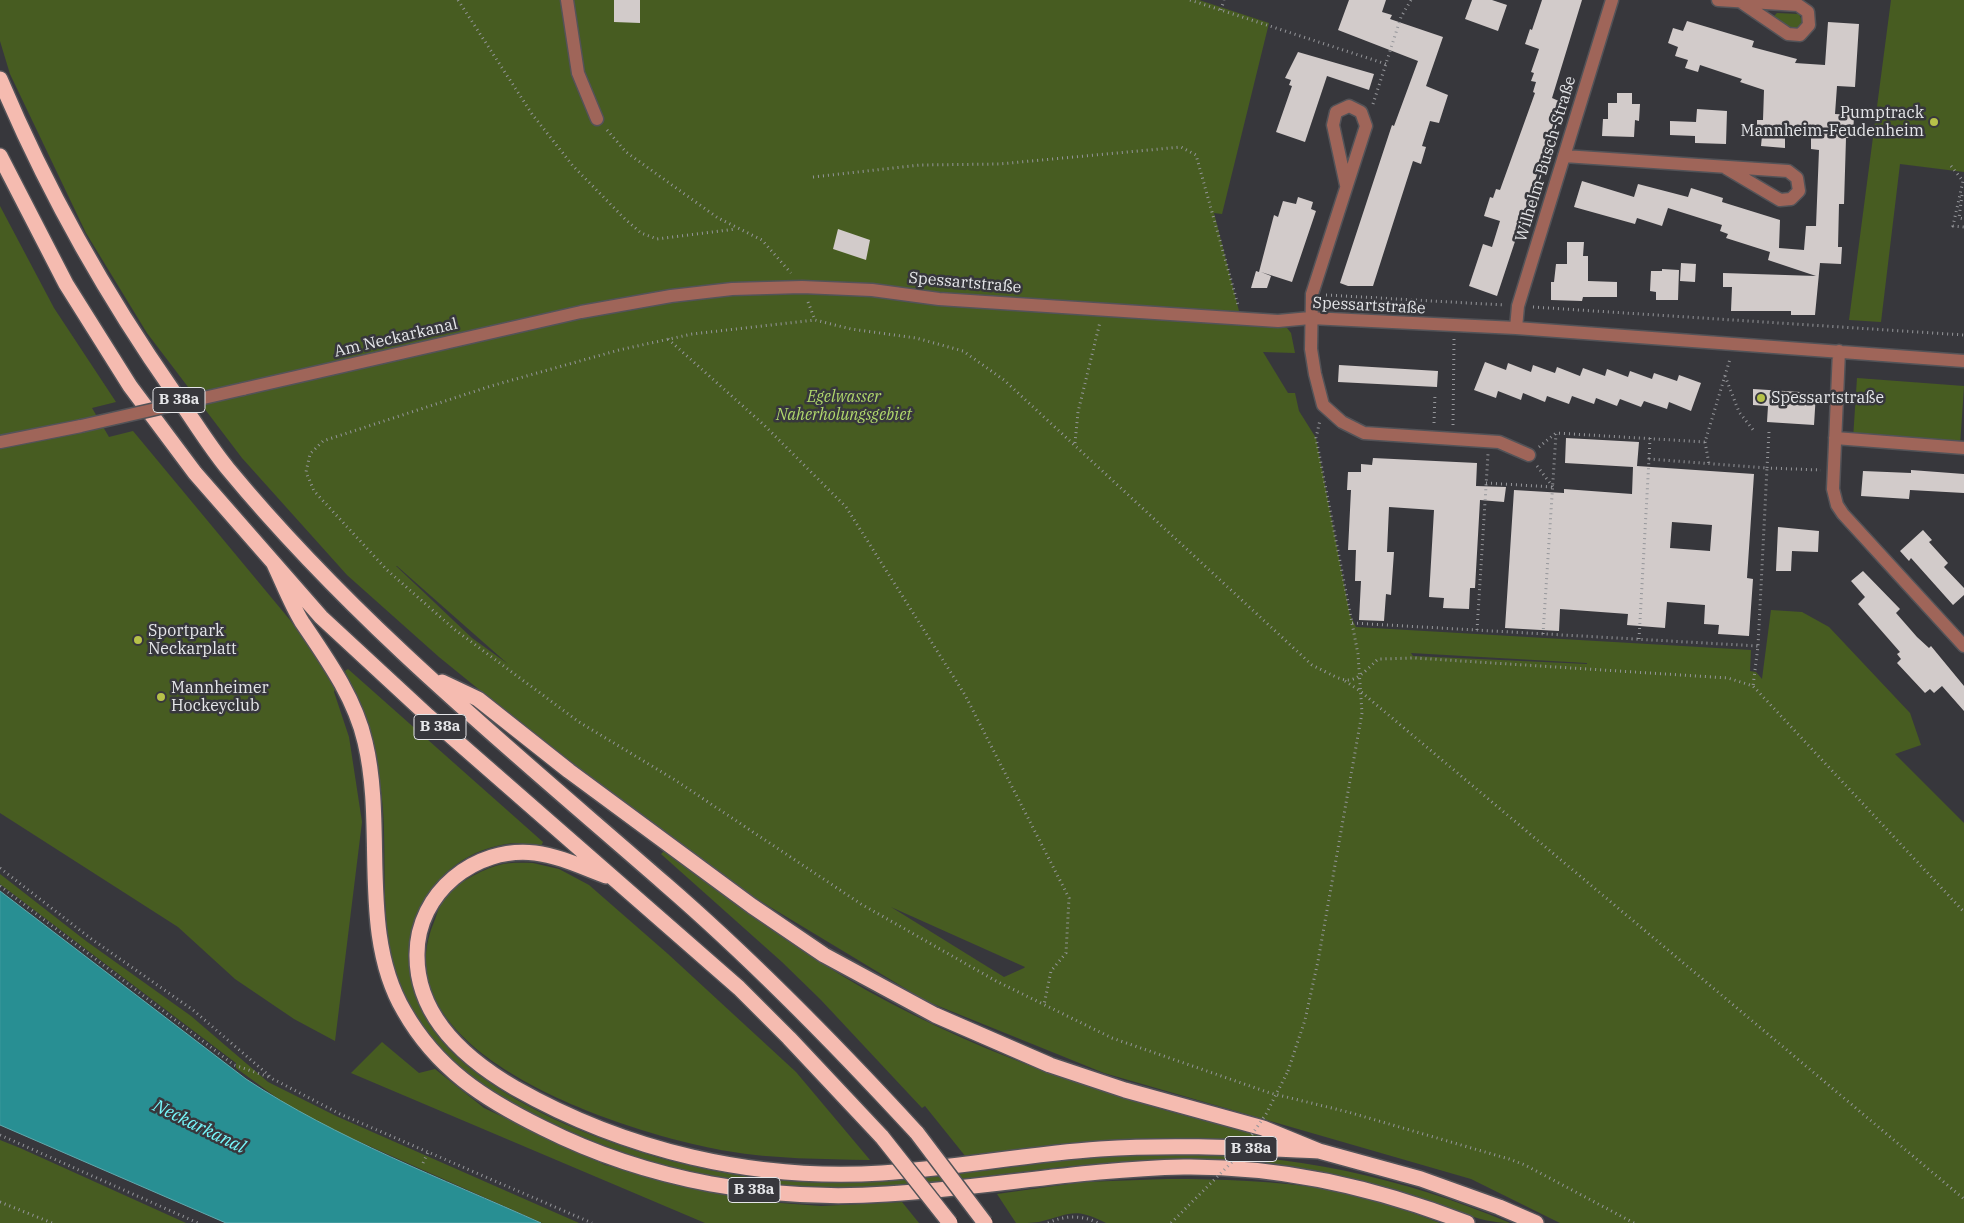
<!DOCTYPE html>
<meta charset="utf-8">
<style>
body{margin:0}
canvas{display:block;background:#37373c}
</style>
<canvas width="1964" height="1223"></canvas>
<script>
const c = document.querySelector('canvas').getContext('2d');
c.lineJoin = 'round';
function fillPath(path, color) { c.fillStyle = color; c.fill(path, 'evenodd'); }
function stroke(path, color, width, dash) { c.strokeStyle = color; c.lineWidth = width; c.lineCap = dash ? 'butt' : 'round'; c.setLineDash(dash || []); c.stroke(path); }
function label(font, color, halo, rows, align = 'center') {
  c.font = font + ' "IBM Plex Serif",serif'; c.lineWidth = 5; c.setLineDash([]); c.textBaseline = 'middle'; c.strokeStyle = halo; c.fillStyle = color; for (const [text, x, y, turn = 0] of rows) {
    c.save(); c.translate(x, y); c.rotate((+turn || 0) * Math.PI / 180); c.textAlign = isNaN(turn) ? turn : align; if (halo) c.strokeText(text, 0, 0); c.fillText(text, 0, 0); c.restore();
  }
}
const green = new Path2D(`
 M0,0H1199L1269,23L1222,214L1214,213L1240,315L1245,324L1287,328L1291,333L1295,353L1263,352L1288,393H1295L1299,411L1316,438L1350,615L1356,627L1751,650L1750,671L1756,672L1762,679L1771,610L1802,612L1829,627L1910,713L1921,745L1895,754L1964,823V1223H1560L1471,1179L1104,1073L926,1001L747,893L551,748L439,657L347,575L242,458L147,333L86,233L10,74L0,41ZM396,566H397L508,664L472,638ZM1411,653L1587,663V664L1413,656ZM891,907L1025,967L1024,968L1004,977Z
 M1891,0H1964V172L1900,164L1881,322L1849,320Z
 M1777,13L1799,14L1803,23L1798,29L1790,28L1774,16Z
 M0,206L54,308L116,402L92,408L109,437L133,431L290,620L315,654L335,689L334,692L349,737L362,822L335,1041L294,1019L235,979L178,927L0,813Z
 M1857,378L1964,386L1960,446L1853,439Z
 M348,669L543,842L541,846C530,845 517,842 506,844C417,859 384,958 433,1030C472,1084 555,1123 616,1144C686,1169 763,1183 837,1183C941,1182 1043,1158 1146,1154C1274,1150 1392,1173 1510,1223C1477,1223 1447,1206 1416,1196C1360,1179 1304,1167 1245,1163C1184,1159 1124,1161 1063,1167C980,1176 897,1191 813,1188C722,1185 633,1162 550,1122C501,1099 449,1070 419,1023C375,954 388,886 383,809C379,760 366,716 345,671Z
 M664,851C730,901 795,949 866,990C991,1060 1131,1105 1270,1137L1272,1140L1144,1139L1037,1148L966,1157L925,1106L922,1108L821,1000L782,962L661,854Z
 M533,863L559,869L589,885L668,954L796,1072L870,1160C822,1159 774,1159 727,1151C633,1135 377,1056 434,922C437,914 440,903 445,897C457,883 481,870 499,865C510,862 523,863 533,863Z
 M0,874L86,941L191,1016L268,1082L336,1116L579,1223H542L322,1125L284,1103L236,1068V1063L0,884Z
 M382,1042L419,1073L435,1069L484,1108L605,1165L754,1201L821,1206L902,1202L919,1223H705L351,1073Z
 M0,1140L20,1148L186,1223H0Z
 M1168,1179C1221,1179 1274,1181 1327,1189C1365,1195 1404,1210 1440,1223H1106C1074,1207 1071,1214 1039,1222C1032,1223 1023,1223 1016,1223L997,1194L1083,1182Z`);
const water = new Path2D(`
 M0,891L246,1079C337,1139 441,1178 541,1223H226L0,1125Z`);
const building = new Path2D(`
 M614,0H640V23L614,22Z
 M1349,0H1386L1382,12L1392,15L1390,19L1443,37L1426,86L1448,95L1439,123L1430,121L1422,146L1426,147L1421,164L1413,161L1373,286H1348L1340,283L1392,125L1394,126L1418,61L1338,30Z
 M1472,0H1492L1507,5L1498,31L1465,19Z
 M1542,0H1582L1552,98L1561,102L1497,296L1469,286L1483,244L1492,247L1500,221L1484,216L1490,197L1493,198L1496,189L1500,190L1535,93L1533,92L1536,82L1531,81L1534,73L1531,72L1539,49L1525,44L1530,29L1532,30Z
 M1687,21L1754,41L1752,47L1797,59L1795,63L1825,65L1828,22L1859,24L1855,87L1837,86L1835,114L1854,115L1853,138H1846L1844,204H1839L1838,247H1842L1841,264L1820,263L1815,315H1791V311H1731L1732,287H1723V273L1816,276L1768,260L1770,252L1726,238L1728,234L1720,231L1722,225L1668,208L1662,226L1637,218L1635,224L1574,207L1582,181L1634,197L1638,184L1688,197L1691,188L1723,198L1722,202L1780,220L1779,248L1804,250L1806,226H1816L1819,150L1811,149V138L1785,137V148L1761,146L1762,136L1757,135V120H1763L1764,90L1740,82L1742,79L1700,65L1698,72L1685,68L1688,60L1675,56L1678,47L1668,43L1673,28L1683,31Z
 M1298,52L1374,74L1369,90L1327,76L1305,142L1276,132L1292,86L1289,85L1291,80L1285,78Z
 M1617,93H1632V104H1640L1639,121L1635,120L1634,137L1602,136L1603,119H1608V103H1617Z
 M1697,109L1727,111L1726,144L1695,143V136L1670,135V121L1696,122Z
 M1298,197L1313,202L1311,209L1316,211L1292,282L1261,272L1271,276L1267,288H1251L1256,271L1259,272L1274,215L1278,217L1283,201L1296,204Z
 M838,229L870,240L866,260L833,249Z
 M1567,242H1584L1583,256H1588V281L1617,282V297H1583L1582,301L1551,300V282H1554L1556,264H1567Z
 M1681,263L1696,264L1695,282L1680,281Z
 M1662,269L1679,270L1678,300H1656V292L1650,291L1651,271H1662Z
 M1485,362L1506,370L1508,363L1531,372L1533,365L1555,373L1557,367L1580,376L1583,368L1605,376L1607,369L1628,377L1630,371L1652,379L1654,373L1677,381L1679,375L1701,383L1691,411L1669,402L1667,409L1644,401L1641,407L1620,399L1617,406L1596,398L1594,404L1572,396L1569,404L1547,396L1545,402L1523,393L1521,400L1498,391L1496,398L1474,390Z
 M1339,365L1438,371L1437,387L1338,382Z
 M1753,389L1816,393L1814,425L1767,422L1768,406L1753,405Z
 M1566,438L1639,442L1637,466L1754,474L1747,578L1753,579L1749,636L1718,634L1719,625L1704,624L1705,605L1667,602L1665,628L1627,625L1628,614L1560,609L1559,631L1505,628L1514,490L1564,493V489L1632,494L1633,467L1565,463ZM1672,522L1712,525L1710,551L1670,548Z
 M1373,458L1477,463L1476,486L1506,487L1504,502L1480,500L1475,588H1470L1469,609L1443,608L1444,598L1429,597L1434,510L1389,507L1387,552H1394L1391,595L1386,594L1384,621L1359,620L1361,581H1355L1356,550H1348L1351,490H1347L1348,472H1361V464L1372,465Z
 M1911,470L1964,474V493L1910,490L1909,499L1861,496L1863,471L1911,473Z
 M1778,527L1819,531L1818,552L1792,551L1791,571H1776Z
 M1923,530L1932,540L1929,542L1948,563L1944,567L1964,588V595L1953,605L1911,558L1909,561L1900,551Z
 M1863,571L1900,609L1896,613L1917,637L1929,648L1931,646L1964,686V711L1942,686L1934,693L1930,689L1925,693L1897,663L1901,659L1897,654L1900,652L1858,604L1865,597L1851,581Z`);
const path = new Path2D(`
 M458,0L532,114L573,166L625,219L641,233L657,239L736,229
 M1190,0L1386,64
 M1221,10L1224,0
 M1373,104L1401,17L1411,0
 M607,130L626,152L718,218L762,240L791,273
 M1951,166L1963,181L1953,226L1964,227
 M813,177L920,165L999,164L1181,147L1196,155L1238,305
 M1962,195L1959,218L1964,219
 M1326,295L1504,305
 M808,302L815,320
 M1533,307L1964,335
 M668,339L764,425L846,507L965,695L1069,898L1066,953L1051,971L1044,1005
 M1725,376L1739,412L1754,431
 M1434,423L1435,394
 M1453,425L1454,339
 M1769,432L1767,468L1821,470
 M1705,442L1709,464
 M1075,443L1078,412L1100,322
 M1539,447L1556,433L1705,442L1730,359
 M1649,459L1650,438
 M1537,466L1553,487
 M1486,483L1553,487
 M1352,623L1758,646
 M1477,630L1488,454
 M1543,634L1556,434
 M1639,639L1649,459L1767,468L1758,646L1753,686
 M1345,681L1360,691L1964,1199
 M0,868L90,938L193,1010L273,1079L340,1114L592,1223
 M0,886L234,1065L269,1077
 M1288,1071L1305,1020L1318,961L1362,713L1358,654L1316,438L1320,420
 M0,1135L198,1223
 M423,1163L428,1152
 M0,1202L52,1223
 M1048,1223C1065,1215 1082,1215 1098,1223
 M1634,1223L1525,1165L1509,1159L1348,1112L1270,1093L1112,1038L996,981L861,904L675,780L579,722L454,629L387,570L314,491L306,472L310,454L323,441L491,386L619,350L692,334L815,320L851,329L916,338L963,351L1004,380L1312,665C1349,683 1348,689 1378,659L1415,658L1728,678L1753,686L1964,912`);
const minor = new Path2D(`
 M567,0L578,73L597,119
 M1718,0L1798,5L1808,12L1809,25L1800,35L1788,34L1741,2
 M1564,156L1788,171L1797,178L1799,191L1791,199L1780,200L1726,168
 M1346,185L1333,125L1336,112L1349,106L1361,112L1366,126L1312,294L1311,349L1315,374L1323,405L1342,422L1364,433L1499,442L1529,455
 M1516,328L1518,306L1612,0
 M1839,351L1833,489L1837,505L1843,514L1964,646
 M243,389L581,312L671,296L732,289L802,287L872,290L939,299L1278,321L1310,318L1516,328L1964,361
 M1835,438L1964,448
 M0,442L81,426`);
const highway = new Path2D(`
 M0,79C47,191 105,294 175,394C193,419 209,446 228,469C357,625 514,752 665,884C755,962 836,1045 917,1133
 M0,156L66,284L130,386L195,473L321,617L428,716L739,988L789,1038L882,1137
 M274,564C283,583 291,604 302,622C327,659 355,698 365,742C386,829 358,933 404,1011C437,1069 484,1099 543,1128C648,1181 770,1202 887,1194C986,1188 1084,1169 1184,1167C1280,1166 1377,1188 1467,1223
 M442,682L478,699L569,771L752,906L824,955L935,1015L1050,1065L1125,1090L1263,1128L1319,1151L1421,1179L1499,1207L1536,1223
 M606,876C584,868 560,856 535,853C475,846 417,893 417,954C416,1016 465,1059 515,1088C626,1151 754,1181 882,1173C955,1168 1027,1154 1100,1149C1173,1144 1246,1148 1319,1151`);
const pathBridge = new Path2D(`
 M1171,1223L1236,1158L1266,1114L1288,1071`);
const minorBridge = new Path2D(`
 M81,426L243,389`);
const highwayBridge = new Path2D(`
 M917,1133L985,1223
 M882,1137L950,1223`);
const markers = [
 [1934,122,5,"#b6c149"],
 [1761,398,5,"#b6c149"],
 [138,640,5,"#b6c149"],
 [161,697,5,"#b6c149"]
];
const shields = [
 [179,400,52],
 [440,727,52],
 [1251,1149,52],
 [754,1190,52]
];
const shieldNames = [
 ["B 38a",179,400],
 ["B 38a",440,727],
 ["B 38a",1251,1149],
 ["B 38a",754,1190]
];
const poiNames = [
 ["Pumptrack",1924,113,"right"],
 ["Mannheim-Feudenheim",1924,131,"right"],
 ["Spessartstraße",1771,398],
 ["Sportpark",148,631],
 ["Neckarplatt",148,649],
 ["Mannheimer",171,688],
 ["Hockeyclub",171,706]
];
const streetNames = [
 ["Wilhelm-Busch-Straße",1546,159,-73],
 ["Spessartstraße",965,283,5],
 ["Spessartstraße",1369,306,3],
 ["Am Neckarkanal",396,338,-13]
];
const parkNames = [
 ["Egelwasser",844,397],
 ["Naherholungsgebiet",844,415]
];
const waterNames = [
 ["Neckarkanal",199,1127,26]
];
fillPath(green, '#475c21');
fillPath(water, '#288f93');
stroke(water, '#61a9ad', 1);
fillPath(building, '#d2cbca');
stroke(minor, '#535358', 15);
stroke(highway, '#535358', 18);
stroke(path, '#95969a', 3, [1, 4]);
stroke(minor, '#9f6559', 12);
stroke(highway, '#f5bbb0', 15);
stroke(minorBridge, '#535358', 15, []);
stroke(highwayBridge, '#535358', 18, []);
stroke(pathBridge, '#95969a', 3, [1, 4]);
stroke(minorBridge, '#9f6559', 12);
stroke(highwayBridge, '#f5bbb0', 15);
for (const [x, y, r, color] of markers) { const dot = new Path2D(); dot.arc(x, y, r, 0, 2 * Math.PI); c.fillStyle = color; c.fill(dot); stroke(dot, '#37373c', 2); }
for (const [x, y, w] of shields) { const box = new Path2D(); box.roundRect(x - w / 2, y - 12.5, w, 25, 4); c.fillStyle = '#37373c'; c.fill(box); stroke(box, '#e5e6e9', 1); }
label('bold 15px', '#e5e6e9', null, shieldNames);
label('16px', '#e5e6e9', '#37373c', poiNames, 'left');
label('16px', '#e5e6e9', '#37373c', streetNames);
label('italic 16px', '#b0d86c', '#37373c', parkNames);
label('italic 18px', '#77f8fc', '#37373c', waterNames);
</script>
